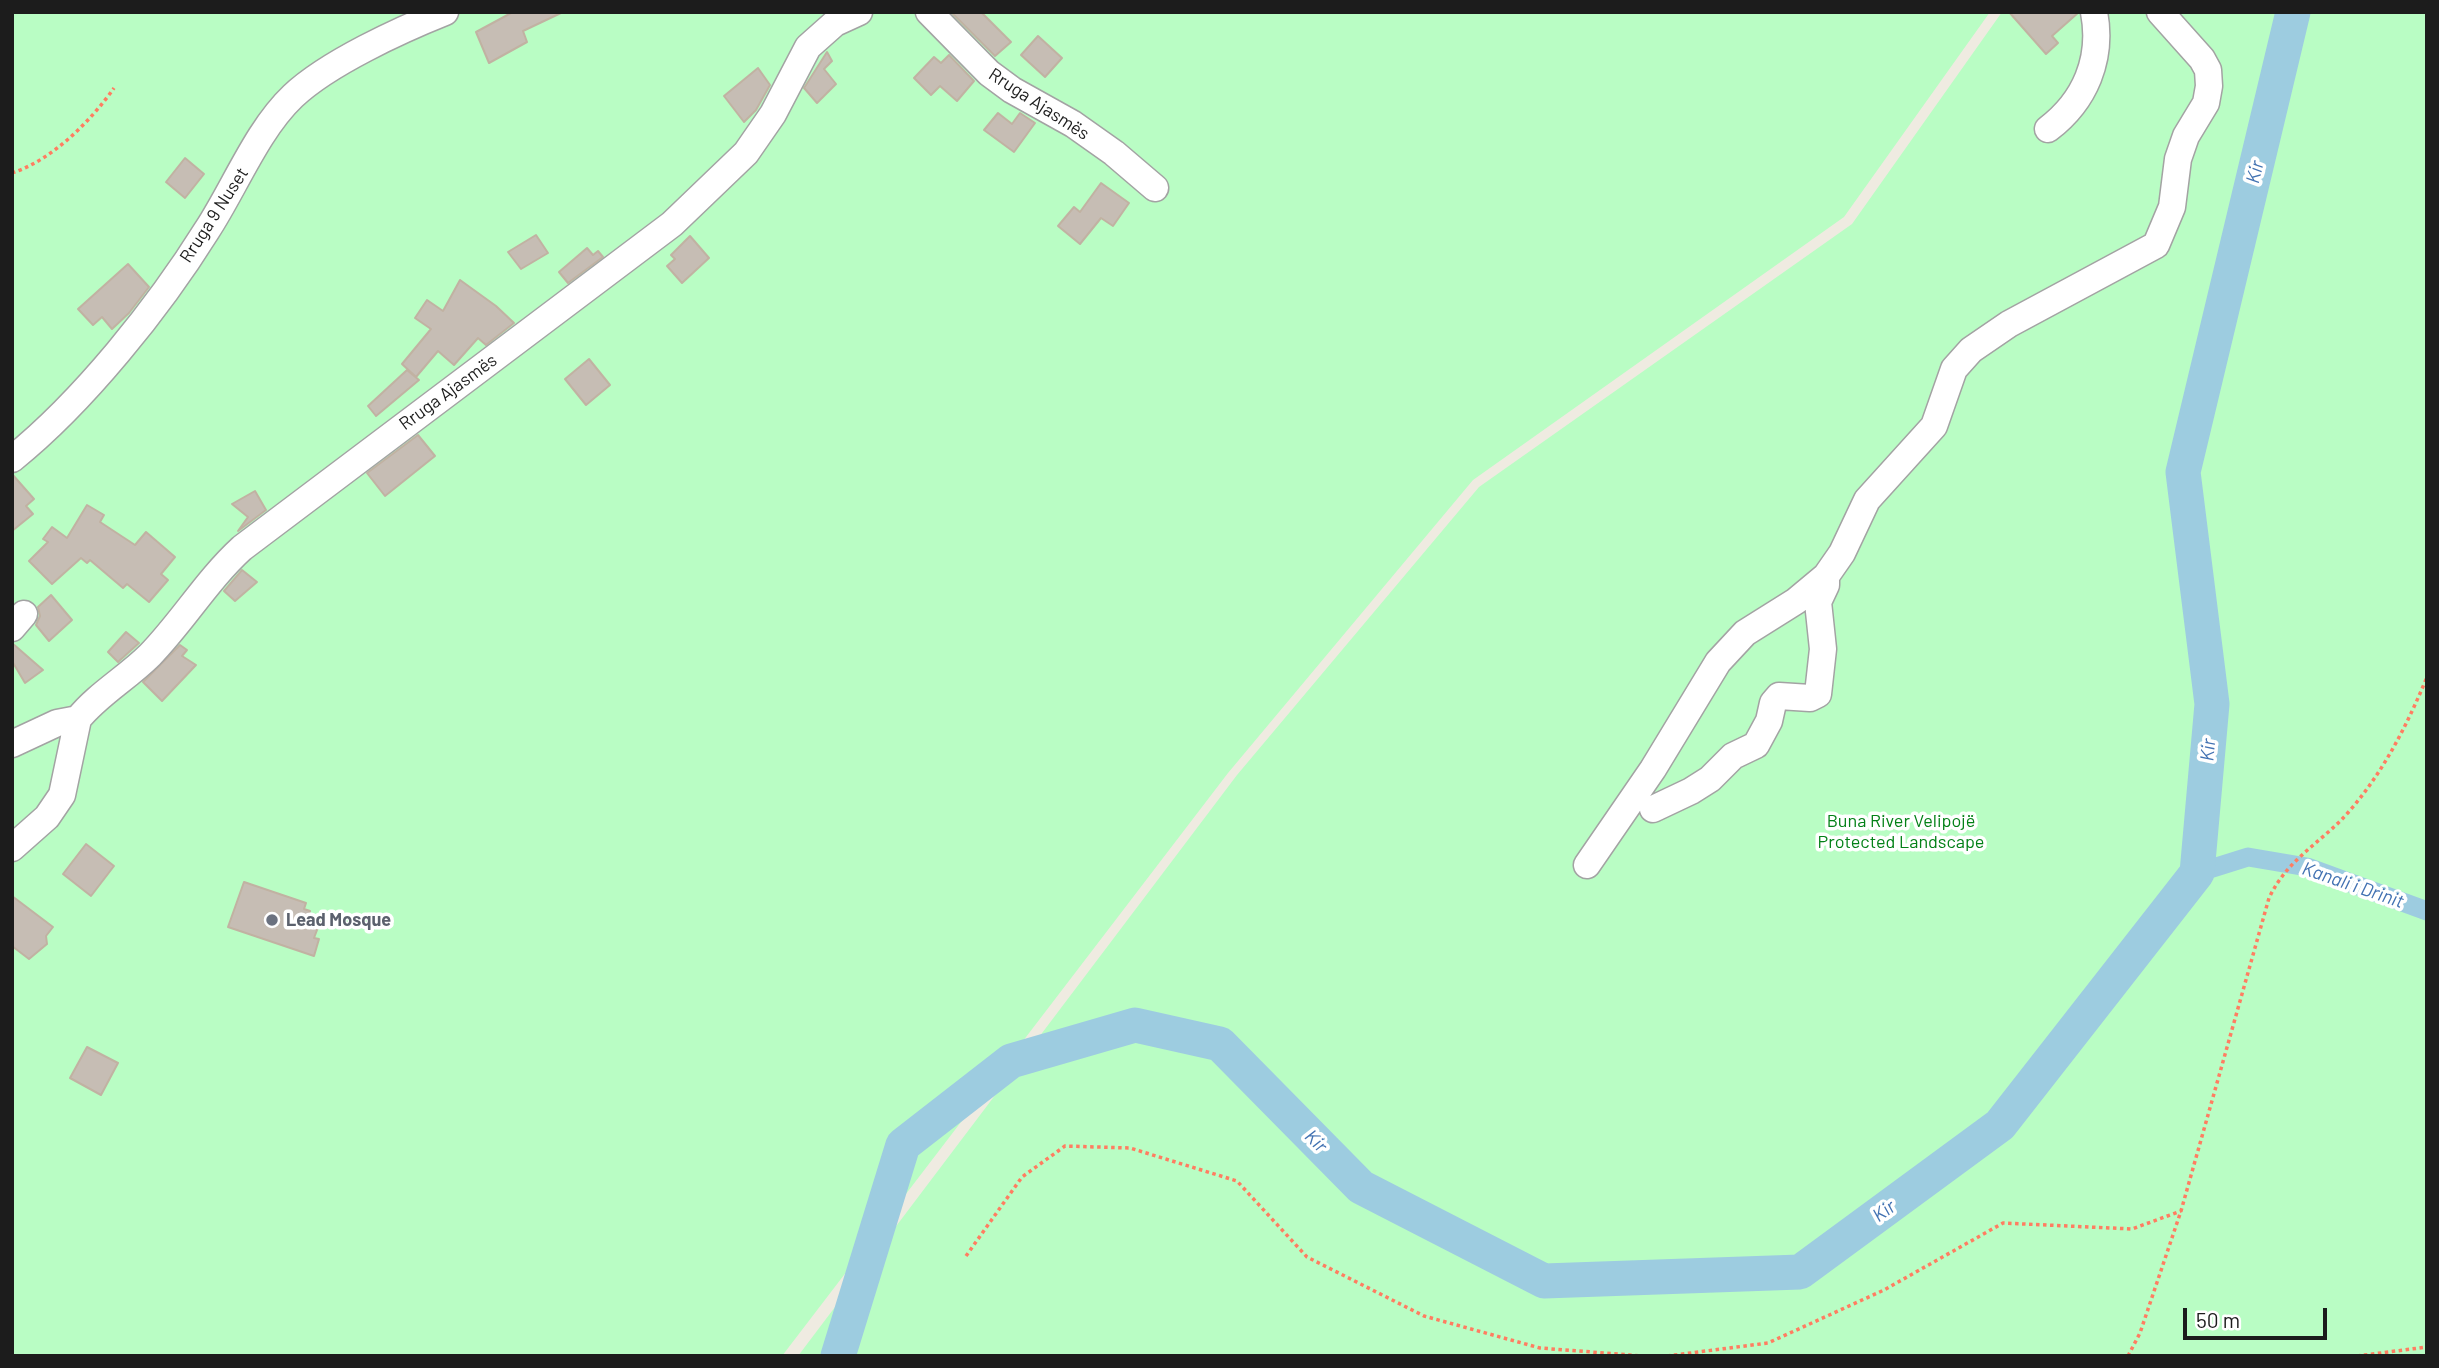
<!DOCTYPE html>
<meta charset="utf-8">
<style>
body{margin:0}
#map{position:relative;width:2439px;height:1368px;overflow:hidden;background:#efebe1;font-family:Barlow,sans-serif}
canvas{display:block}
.frame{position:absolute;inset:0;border:14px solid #1c1c1c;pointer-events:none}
.scale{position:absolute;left:2183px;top:1308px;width:144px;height:32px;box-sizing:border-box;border:4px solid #1c1c1c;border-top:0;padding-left:9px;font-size:21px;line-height:24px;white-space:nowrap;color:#1c1c1c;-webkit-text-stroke:5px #fff;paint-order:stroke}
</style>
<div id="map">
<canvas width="2439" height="1368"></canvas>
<div class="frame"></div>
<div class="scale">50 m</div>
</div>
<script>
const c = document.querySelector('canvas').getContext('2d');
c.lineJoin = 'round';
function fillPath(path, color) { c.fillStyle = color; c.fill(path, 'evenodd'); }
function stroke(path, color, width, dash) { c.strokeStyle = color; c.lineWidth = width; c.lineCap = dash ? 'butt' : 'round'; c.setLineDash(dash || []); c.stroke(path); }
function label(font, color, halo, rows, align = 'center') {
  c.font = font + ' Barlow,sans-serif'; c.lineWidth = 7; c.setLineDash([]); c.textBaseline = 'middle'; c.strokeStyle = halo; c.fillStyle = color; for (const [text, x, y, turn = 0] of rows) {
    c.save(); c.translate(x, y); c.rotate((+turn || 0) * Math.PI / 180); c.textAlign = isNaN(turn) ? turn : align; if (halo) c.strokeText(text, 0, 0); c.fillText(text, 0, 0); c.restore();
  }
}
const park = new Path2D(`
 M12,12H1990L1844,217L1473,480L1228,773L782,1356H12Z
 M2002,12H2427V1356H798L1237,775L1479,487L1852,224Z`);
const canal = new Path2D(`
 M2197,873L2248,857L2307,867L2427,911`);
const river = new Path2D(`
 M838,1356L903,1145L1011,1061L1135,1025L1220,1044L1361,1187L1544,1281L1800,1272L2000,1125L2197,873L2212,704L2183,472L2293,12`);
const building = new Path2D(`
 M513,12H563L523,31L527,42L489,63L476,32Z
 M951,12H981L1011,42L995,56Z
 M2009,12H2079L2052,36L2058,43L2046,54Z
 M1038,36L1062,58L1045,77L1021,55Z
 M827,52L832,61L824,69L836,84L817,103L804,88Z
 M949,55L974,81L957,101L940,86L931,95L914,78L934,57L941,63Z
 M758,68L770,85L756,110L744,122L724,96Z
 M998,113L1012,124L1020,113L1035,123L1014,152L984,130Z
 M185,158L204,174L185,198L166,182Z
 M1101,183L1129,203L1113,226L1101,218L1080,244L1058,226L1074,207L1080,212Z
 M536,235L548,253L521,269L508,252Z
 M690,236L709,258L682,283L667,266L675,259L671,255Z
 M587,248L593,255L598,251L603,257L568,283L559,272Z
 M128,264L149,287L129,313L112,329L102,317L93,325L78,309Z
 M460,280L496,306L514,323L486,345L478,338L454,365L438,351L416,377L402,364L431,329L415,318L427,300L443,311Z
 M589,359L610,385L586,405L565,379Z
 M407,370L419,380L376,416L368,406Z
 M418,435L435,456L385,496L367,473Z
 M12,474L34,499L26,506L33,514L12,531Z
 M255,491L266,510L238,531L248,517L232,504Z
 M87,505L104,515L100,522L135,545L146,532L175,557L161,574L168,580L149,602L127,584L123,588L90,560L87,563L81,558L52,584L29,561L48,542L43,539L52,527L67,538Z
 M242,570L257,582L235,601L224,591Z
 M51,595L72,620L49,641L36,625L40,616L38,607Z
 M126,632L139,643L118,662L108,652Z
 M12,643L43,670L25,683L12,661Z
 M180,645L187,650L182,656L196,665L162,701L143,682Z
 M86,844L114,866L91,896L63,874Z
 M244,882L306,903L304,909L310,911L308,918L320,922L314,938L319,939L314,956L228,927Z
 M12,896L53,927L46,936L47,944L29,959L12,946Z
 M87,1047L118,1063L101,1095L70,1078Z`);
const path = new Path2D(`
 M12,173C52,160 90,122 114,88
 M966,1256L1022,1177L1065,1146L1130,1148L1237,1181L1307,1257L1424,1316L1540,1348L1643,1356
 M1667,1356L1768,1343L1884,1290L2003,1223L2132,1229L2181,1211
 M2128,1356L2140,1333L2181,1211L2269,898C2289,856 2324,842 2352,808C2385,769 2408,723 2427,677
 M2357,1356L2427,1347`);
const minor = new Path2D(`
 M929,12L989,73L1012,90L1073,124L1114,153L1155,188
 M2048,129C2085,101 2103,59 2094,12
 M12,459C83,402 159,307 207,230C234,189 257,130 293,96C328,63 400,30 445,12
 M12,628L24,614
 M12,744L57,723L78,719C98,694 127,678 150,655C183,621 207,580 242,548L672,224L746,153L773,114L808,47L835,23L859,12
 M1653,809L1691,791L1710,779L1733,756L1756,745L1769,721L1773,703L1779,696L1810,698L1818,694L1823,649L1818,602L1826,585V576
 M12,848L47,817L62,795L78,719
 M1587,865L1653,769L1718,662L1745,633L1796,601L1826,576L1842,553L1867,500L1934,426L1954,369L1971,350L2009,324L2156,245L2172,207L2178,159L2186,136L2206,103L2209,86L2208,70L2202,59L2160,12`);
const markers = [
 [272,920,7,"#6b7280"]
];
const streetNames = [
 ["Rruga Ajasmës",1039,104,33],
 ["Rruga 9 Nuset",214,215,-57],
 ["Rruga Ajasmës",448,392,-36]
];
const parkNames = [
 ["Buna River Velipojë",1901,821],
 ["Protected Landscape",1901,842]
];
const worshipNames = [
 ["Lead Mosque",286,920]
];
const waterNames = [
 ["Kir",2255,172,-77],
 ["Kir",2208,750,-85],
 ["Kanali i Drinit",2353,885,19],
 ["Kir",1316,1141,45],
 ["Kir",1884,1211,-36]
];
fillPath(park, '#b9fdc4');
stroke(canal, '#9dcce0', 19);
stroke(river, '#9dcce0', 35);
fillPath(building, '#c6bdb4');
stroke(building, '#c1b2a2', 2);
stroke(minor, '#a3a3a3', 29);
stroke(path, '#ff7d61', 3.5, [3.5, 3.5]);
stroke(minor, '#fff', 26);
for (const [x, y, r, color] of markers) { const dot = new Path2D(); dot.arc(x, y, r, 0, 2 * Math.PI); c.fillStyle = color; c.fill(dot); stroke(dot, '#fff', 2.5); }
label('18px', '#1c1c1c', '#fff', streetNames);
label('18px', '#038117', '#fff', parkNames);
label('bold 18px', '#5b616d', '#fff', worshipNames, 'left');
label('italic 19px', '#4272b2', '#fff', waterNames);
</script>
